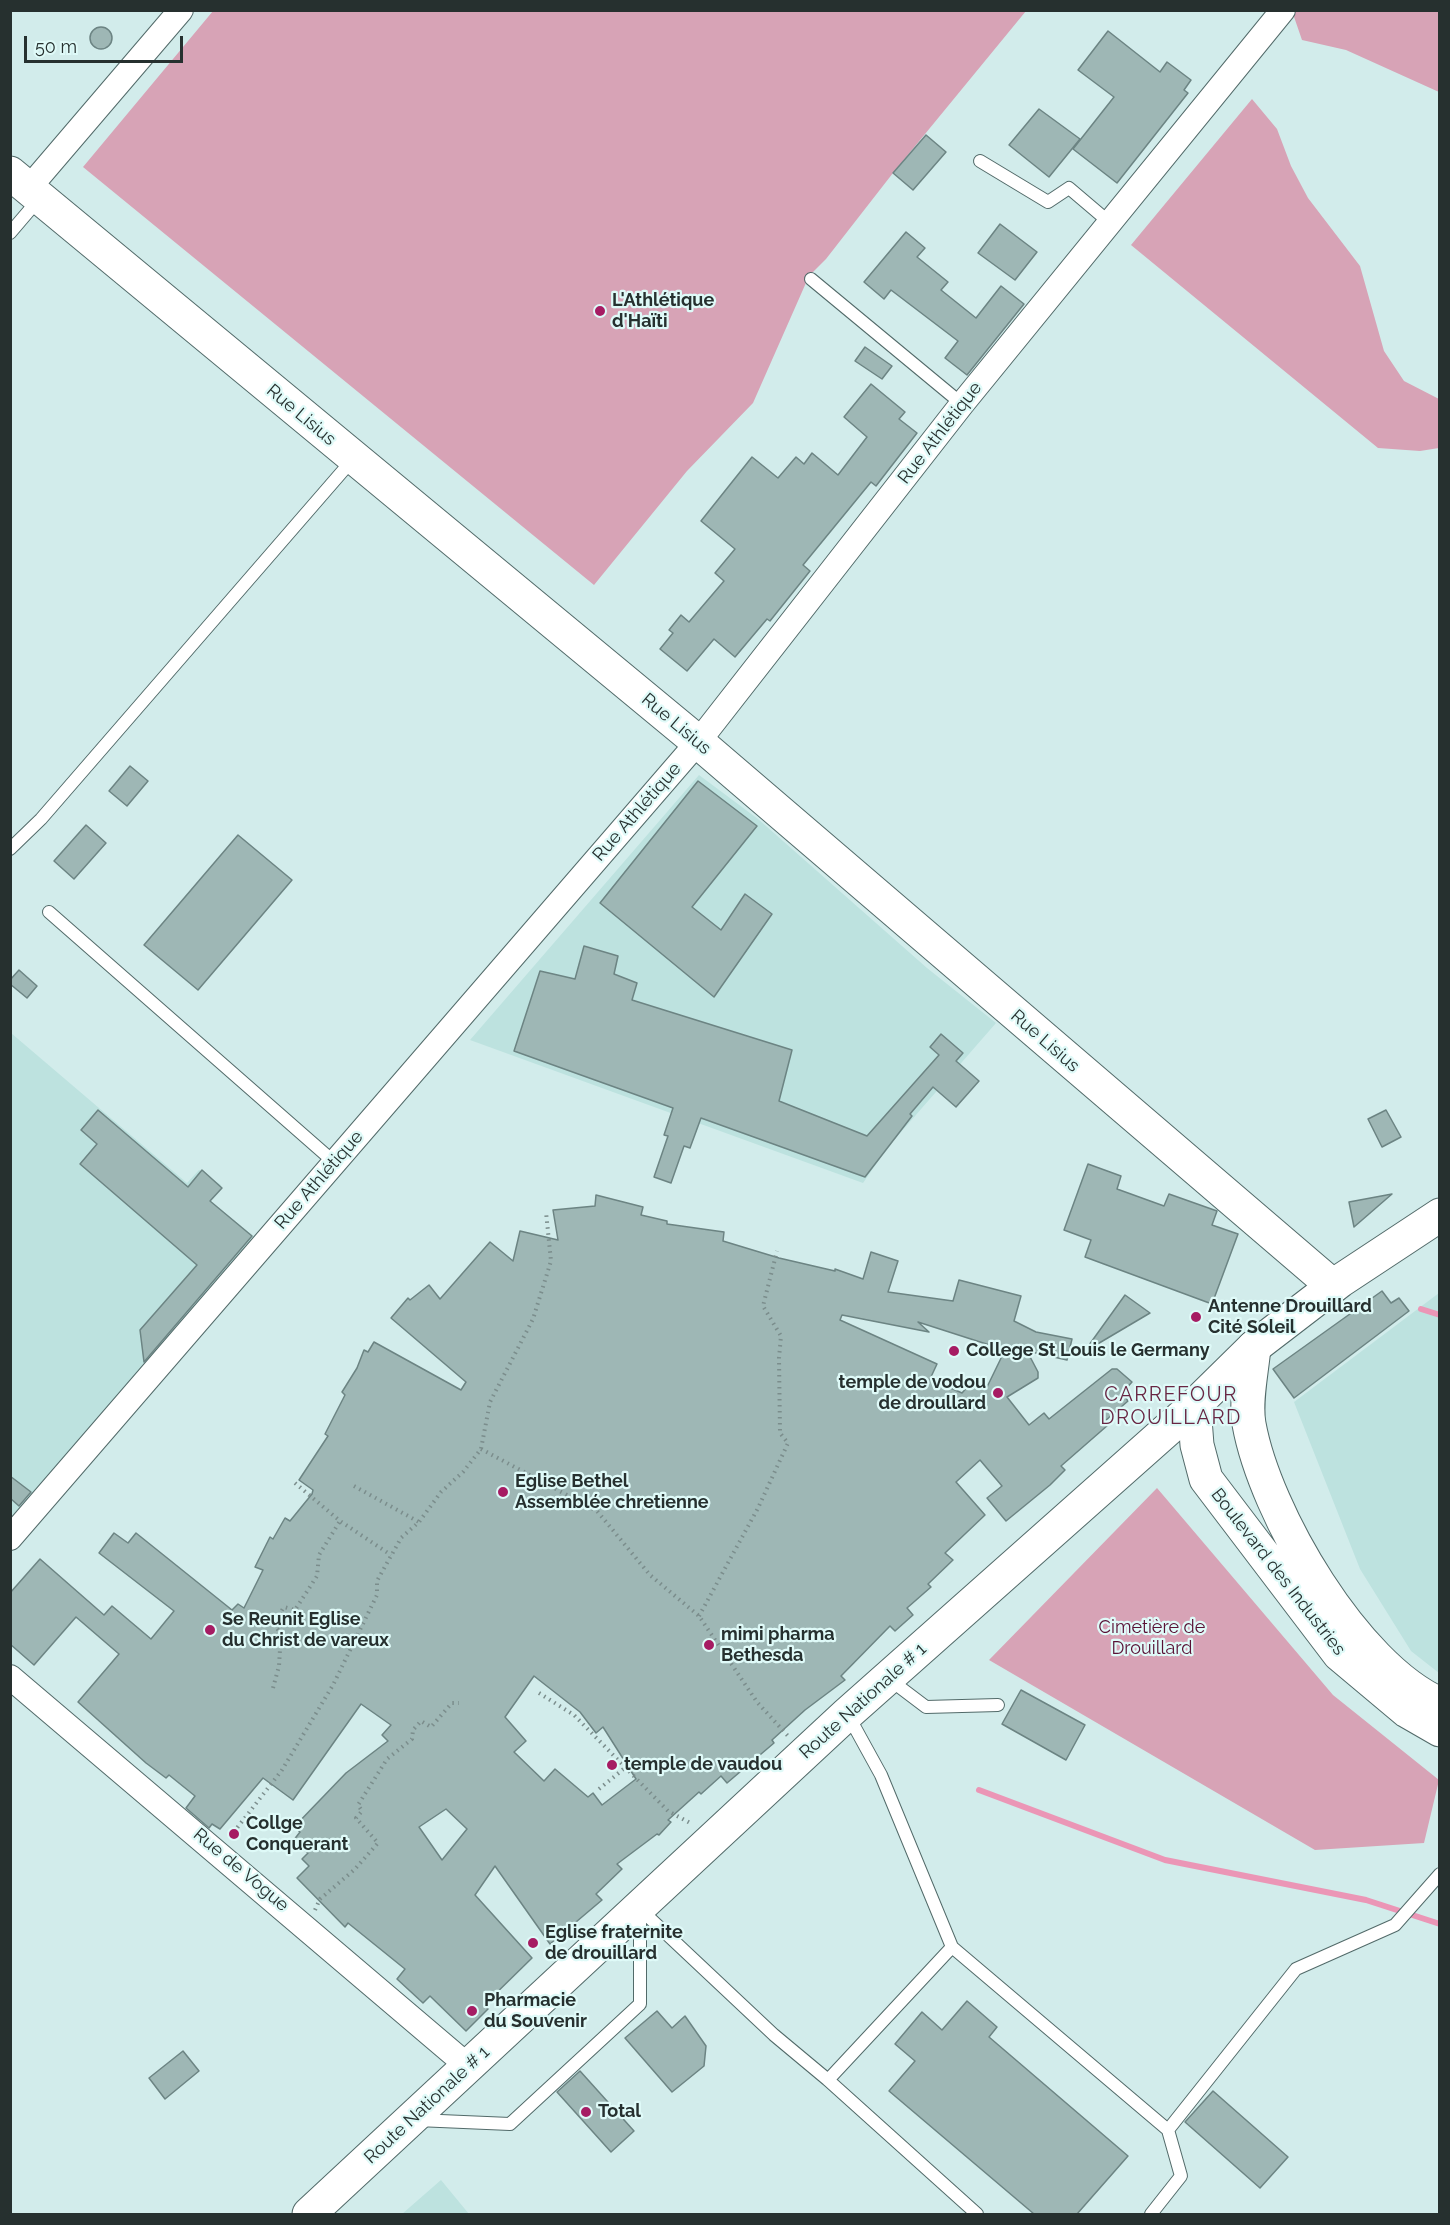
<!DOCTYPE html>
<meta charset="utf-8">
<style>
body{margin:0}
#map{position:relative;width:1450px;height:2225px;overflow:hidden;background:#d2eceb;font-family:Raleway,sans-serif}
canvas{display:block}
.frame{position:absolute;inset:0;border:12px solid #26302f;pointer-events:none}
.scale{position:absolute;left:24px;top:36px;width:159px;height:27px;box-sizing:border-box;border:3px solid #26302f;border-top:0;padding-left:8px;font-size:18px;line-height:21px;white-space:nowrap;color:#26302f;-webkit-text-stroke:4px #dffaf8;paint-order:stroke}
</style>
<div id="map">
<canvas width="1450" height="2225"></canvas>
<div class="frame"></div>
<div class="scale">50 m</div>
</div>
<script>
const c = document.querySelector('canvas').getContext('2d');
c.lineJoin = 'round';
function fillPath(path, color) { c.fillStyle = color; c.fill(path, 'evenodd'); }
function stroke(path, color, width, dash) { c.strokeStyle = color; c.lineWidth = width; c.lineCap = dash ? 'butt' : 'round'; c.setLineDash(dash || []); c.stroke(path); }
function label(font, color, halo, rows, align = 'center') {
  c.font = font + ' Raleway,sans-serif'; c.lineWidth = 4.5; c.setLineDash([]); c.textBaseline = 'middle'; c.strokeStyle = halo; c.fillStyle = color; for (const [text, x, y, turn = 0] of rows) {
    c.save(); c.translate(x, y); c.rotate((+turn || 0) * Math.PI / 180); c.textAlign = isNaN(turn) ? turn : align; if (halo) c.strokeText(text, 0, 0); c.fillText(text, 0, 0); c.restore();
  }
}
const built = new Path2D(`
 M699,775L758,819L927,968L996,1023L888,1147L863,1183L470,1040Z
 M11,1033L187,1183L199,1170L221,1185L210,1201L256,1238L11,1528Z
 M1439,1293V1673L1411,1651L1360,1569L1294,1402Z
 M441,2180L469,2214H402Z`);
const green = new Path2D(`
 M213,11H1026L893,173L826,259L809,276L753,403L687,471L594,585L83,167Z
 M1292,11H1439V92L1346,50L1302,40Z
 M1252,99L1277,129L1291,166L1308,198L1360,266L1384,351L1404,381L1439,399V448L1420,451L1378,448L1131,245Z
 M1157,1488L1333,1695L1439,1780L1424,1843L1315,1850L989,1660Z`);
const stream = new Path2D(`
 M1421,1309L1440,1315
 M979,1790L1165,1860L1366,1900L1440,1924`);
const building = new Path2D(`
 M90 38a11 11 0 1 1 22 0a11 11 0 1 1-22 0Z
 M1108,31L1160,72L1167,62L1191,80L1184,90L1188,93L1117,183L1073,149L1114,97L1078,70Z
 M1039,109L1080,139L1049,177L1009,145Z
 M926,135L946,152L913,190L893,173Z
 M1000,224L1037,252L1015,280L978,253Z
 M906,232L925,248L917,257L948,282L941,290L976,318L1001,286L1024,304L967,375L945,358L958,341L891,290L884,299L864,282Z
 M865,347L892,366L882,379L855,361Z
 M871,384L905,412L899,419L917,433L876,486L871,482L803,565L810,571L770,621L767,619L735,657L714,639L687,671L660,649L673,633L669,630L681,615L689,622L724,581L715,573L735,549L701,521L752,457L778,478L796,457L804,464L812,453L838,475L867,437L844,417Z
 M130,766L148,781L127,806L109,791Z
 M698,781L757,826L692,907L721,930L745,894L772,914L714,997L600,903Z
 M86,825L106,843L74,879L54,861Z
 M238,835L292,880L198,990L144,945Z
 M584,946L618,956L614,974L637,983L632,1000L792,1050L779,1101L867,1136L939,1055L930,1047L941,1034L963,1053L956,1061L979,1081L956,1107L933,1087L910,1114L912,1116L865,1177L701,1118L690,1148L684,1146L671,1183L654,1177L668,1136L664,1135L673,1108L514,1051L540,971L575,979Z
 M19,970L37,986L27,998L10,984V980Z
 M98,1110L188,1187L202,1170L222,1188L210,1201L252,1236L144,1362L140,1330L197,1265L80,1164L97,1144L81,1130Z
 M1386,1110L1401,1137L1382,1147L1368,1119Z
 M1088,1164L1121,1176L1117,1189L1164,1206L1169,1194L1217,1211L1212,1225L1238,1234L1212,1304L1085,1257L1091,1240L1064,1230Z
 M1392,1194L1354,1227L1349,1202Z
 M596,1195L643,1207L641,1215L667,1221V1224L724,1232L723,1241L779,1258L835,1271V1269L863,1279L871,1252L898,1261L888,1292L953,1301L959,1280L1021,1296L1014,1321L1036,1332L1072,1339L1067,1360L1027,1351L1038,1372V1378L1007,1397L1029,1425L1044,1413L1049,1419L1112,1369H1117L1132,1382L1122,1393L1128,1401L1105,1421L1108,1425L1061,1466L1065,1470L1050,1485L1006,1521L987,1498L1002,1486L980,1460L956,1482L985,1515L945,1553L953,1560L928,1584L931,1587L907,1608L913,1615L895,1631L890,1626L841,1676L845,1680L805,1710L772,1740L774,1743L727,1783L721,1776L701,1794L699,1792L668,1820L671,1822L659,1835L657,1834L617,1864L622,1869L596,1894L602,1900L550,1944L495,1866L475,1895L532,1958L484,2005L488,2009L466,2031L430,1996L423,2003L397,1979L405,1969L348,1923L345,1927L297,1878L309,1866L302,1859L308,1853L293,1841L300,1832L294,1827L346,1773L388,1741L382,1735L391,1725L361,1704L293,1800L263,1778L220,1829L212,1824L209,1828L186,1808L195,1796L169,1775L166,1778L146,1763L78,1702L119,1654L76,1617L34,1665L10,1644V1593L40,1559L104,1615L112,1606L151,1639L174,1611L99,1553L114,1533L128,1543L136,1533L232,1610L238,1604L244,1608L263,1570L255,1567L270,1537L273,1539L285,1518L290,1521L312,1494L313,1490L299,1480L328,1436L325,1434L345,1395L342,1392L357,1368L364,1350L368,1352L374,1342L461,1390L466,1382L391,1318L408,1298L410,1300L429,1285L440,1299L490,1242L513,1261L520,1231L558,1240L553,1210L595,1206ZM842,1315L929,1332L918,1322L1005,1350L987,1387L976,1377L962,1393L930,1379L937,1364L840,1320ZM534,1676L580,1712L596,1733L603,1727L636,1779L602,1805L593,1793L588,1797L555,1769L544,1781L514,1752L526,1741L505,1717ZM446,1809L467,1829L442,1860L419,1827Z
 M1382,1291L1391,1303L1399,1298L1409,1311L1294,1398L1273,1369Z
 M1125,1295L1150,1313L1084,1352Z
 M10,1476L31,1492L19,1506L10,1498Z
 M1021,1690L1085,1725L1066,1760L1002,1724Z
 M967,2001L997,2027L989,2037L1128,2156L1077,2214H1034L889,2091L915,2061L895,2044L922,2012L942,2030Z
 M657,2011L672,2028L685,2016L706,2046L704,2066L672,2092L625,2038Z
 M183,2051L199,2071L165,2099L149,2078Z
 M580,2071L634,2131L611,2152L557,2092Z
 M1213,2091L1288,2157L1260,2188L1185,2122Z`);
const path = new Path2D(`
 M481,1449L597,1511L650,1575L699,1616L757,1702L788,1736
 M295,1483L340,1521L391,1555
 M354,1486L419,1522
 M699,1616L758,1508L788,1443L780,1433L779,1358L781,1336L763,1306L777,1251
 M273,1688L279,1666L281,1633L273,1624L284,1607L295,1610L317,1576L319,1555L340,1521
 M539,1693L574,1715L668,1811L692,1824
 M599,1789L626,1767
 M230,1837L282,1770L333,1685L377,1595V1581L401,1538L419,1522L441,1492L463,1472L481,1449L490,1402L533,1319L551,1261L546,1212
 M315,1910L320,1899L354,1870L378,1843L356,1818L362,1811L358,1805L387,1759L412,1739L413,1730L421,1721L431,1727L452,1703H459`);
const lane = new Path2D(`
 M980,161L1048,202L1069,188L1109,222
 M10,233L39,199
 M811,279L962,404
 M10,849L41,819L354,458
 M49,912L334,1162
 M889,1679L926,1707L998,1705
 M848,1715L881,1775L952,1947L1168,2130L1181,2176L1151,2214
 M640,1909L774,2035L828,2080L977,2214
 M828,2080L952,1947
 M417,2120L510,2124L640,2004V1913
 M1168,2130L1296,1969L1395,1925L1440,1874`);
const street = new Path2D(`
 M28,189L181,10
 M10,1538L698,742L962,404L1283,10
 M10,1677L469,2067`);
const secondary = new Path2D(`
 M10,173L698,742L1333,1286
 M1254,1347C1252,1371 1245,1401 1249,1424C1265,1513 1355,1667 1440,1704
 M1194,1406L1197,1445L1206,1479L1339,1654L1407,1711L1440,1730`);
const primary = new Path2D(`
 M309,2214L847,1714L1194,1406L1254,1347L1340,1281L1440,1215`);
const markers = [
 [600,311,6,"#a61c63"],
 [1196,1317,6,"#a61c63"],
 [954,1351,6,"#a61c63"],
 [998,1393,6,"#a61c63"],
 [503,1492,6,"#a61c63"],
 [210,1630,6,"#a61c63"],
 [709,1645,6,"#a61c63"],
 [612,1765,6,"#a61c63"],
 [234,1834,6,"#a61c63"],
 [533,1943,6,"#a61c63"],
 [472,2011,6,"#a61c63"],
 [586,2112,6,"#a61c63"]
];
const poiNames = [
 ["L'Athlétique",612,301],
 ["d'Haïti",612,322],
 ["Antenne Drouillard",1208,1307],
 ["Cité Soleil",1208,1328],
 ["College St Louis le Germany",966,1351],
 ["temple de vodou",986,1383,"right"],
 ["de droullard",986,1404,"right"],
 ["Eglise Bethel",515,1482],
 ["Assemblée chretienne",515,1503],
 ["Se Reunit Eglise",222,1620],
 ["du Christ de vareux",222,1641],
 ["mimi pharma",721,1635],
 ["Bethesda",721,1656],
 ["temple de vaudou",624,1765],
 ["Collge",246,1824],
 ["Conquerant",246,1845],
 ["Eglise fraternite",545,1933],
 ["de drouillard",545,1954],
 ["Pharmacie",484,2001],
 ["du Souvenir",484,2022],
 ["Total",598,2112]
];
const streetNames = [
 ["Rue Lisius",301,415,40],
 ["Rue Athlétique",940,433,-52],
 ["Rue Lisius",676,724,40],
 ["Rue Athlétique",637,812,-49],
 ["Rue Lisius",1045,1041,41],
 ["Rue Athlétique",319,1180,-49],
 ["Boulevard des Industries",1278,1572,52],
 ["Route Nationale # 1",863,1701,-42],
 ["Rue de Vogue",241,1870,40],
 ["Route Nationale # 1",427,2105,-43]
];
const parkNames = [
 ["Cimetière de",1152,1628],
 ["Drouillard",1152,1649]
];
const neighbourhoodNames = [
 ["CARREFOUR",1171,1395],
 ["DROUILLARD",1171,1418]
];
fillPath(built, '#bde2df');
fillPath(green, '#d7a3b6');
stroke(stream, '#eb96b6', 6);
fillPath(building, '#9eb7b5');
stroke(building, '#6c8483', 1.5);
stroke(lane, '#526a69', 14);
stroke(street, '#526a69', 26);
stroke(secondary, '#526a69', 35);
stroke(primary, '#526a69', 35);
stroke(path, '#7b8d8c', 4, [1.5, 4.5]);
stroke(lane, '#fff', 12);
stroke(street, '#fff', 24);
stroke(secondary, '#fff', 33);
stroke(primary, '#fff', 33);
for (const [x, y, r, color] of markers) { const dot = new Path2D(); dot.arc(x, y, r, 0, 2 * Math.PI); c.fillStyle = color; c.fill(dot); stroke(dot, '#dffaf8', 2); }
label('bold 18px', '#26302f', '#dffaf8', poiNames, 'left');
label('18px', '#26302f', '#dffaf8', streetNames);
label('18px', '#591034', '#dffaf8', parkNames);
c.letterSpacing = '1.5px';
label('20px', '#682643', '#dffaf8', neighbourhoodNames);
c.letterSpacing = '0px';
</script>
